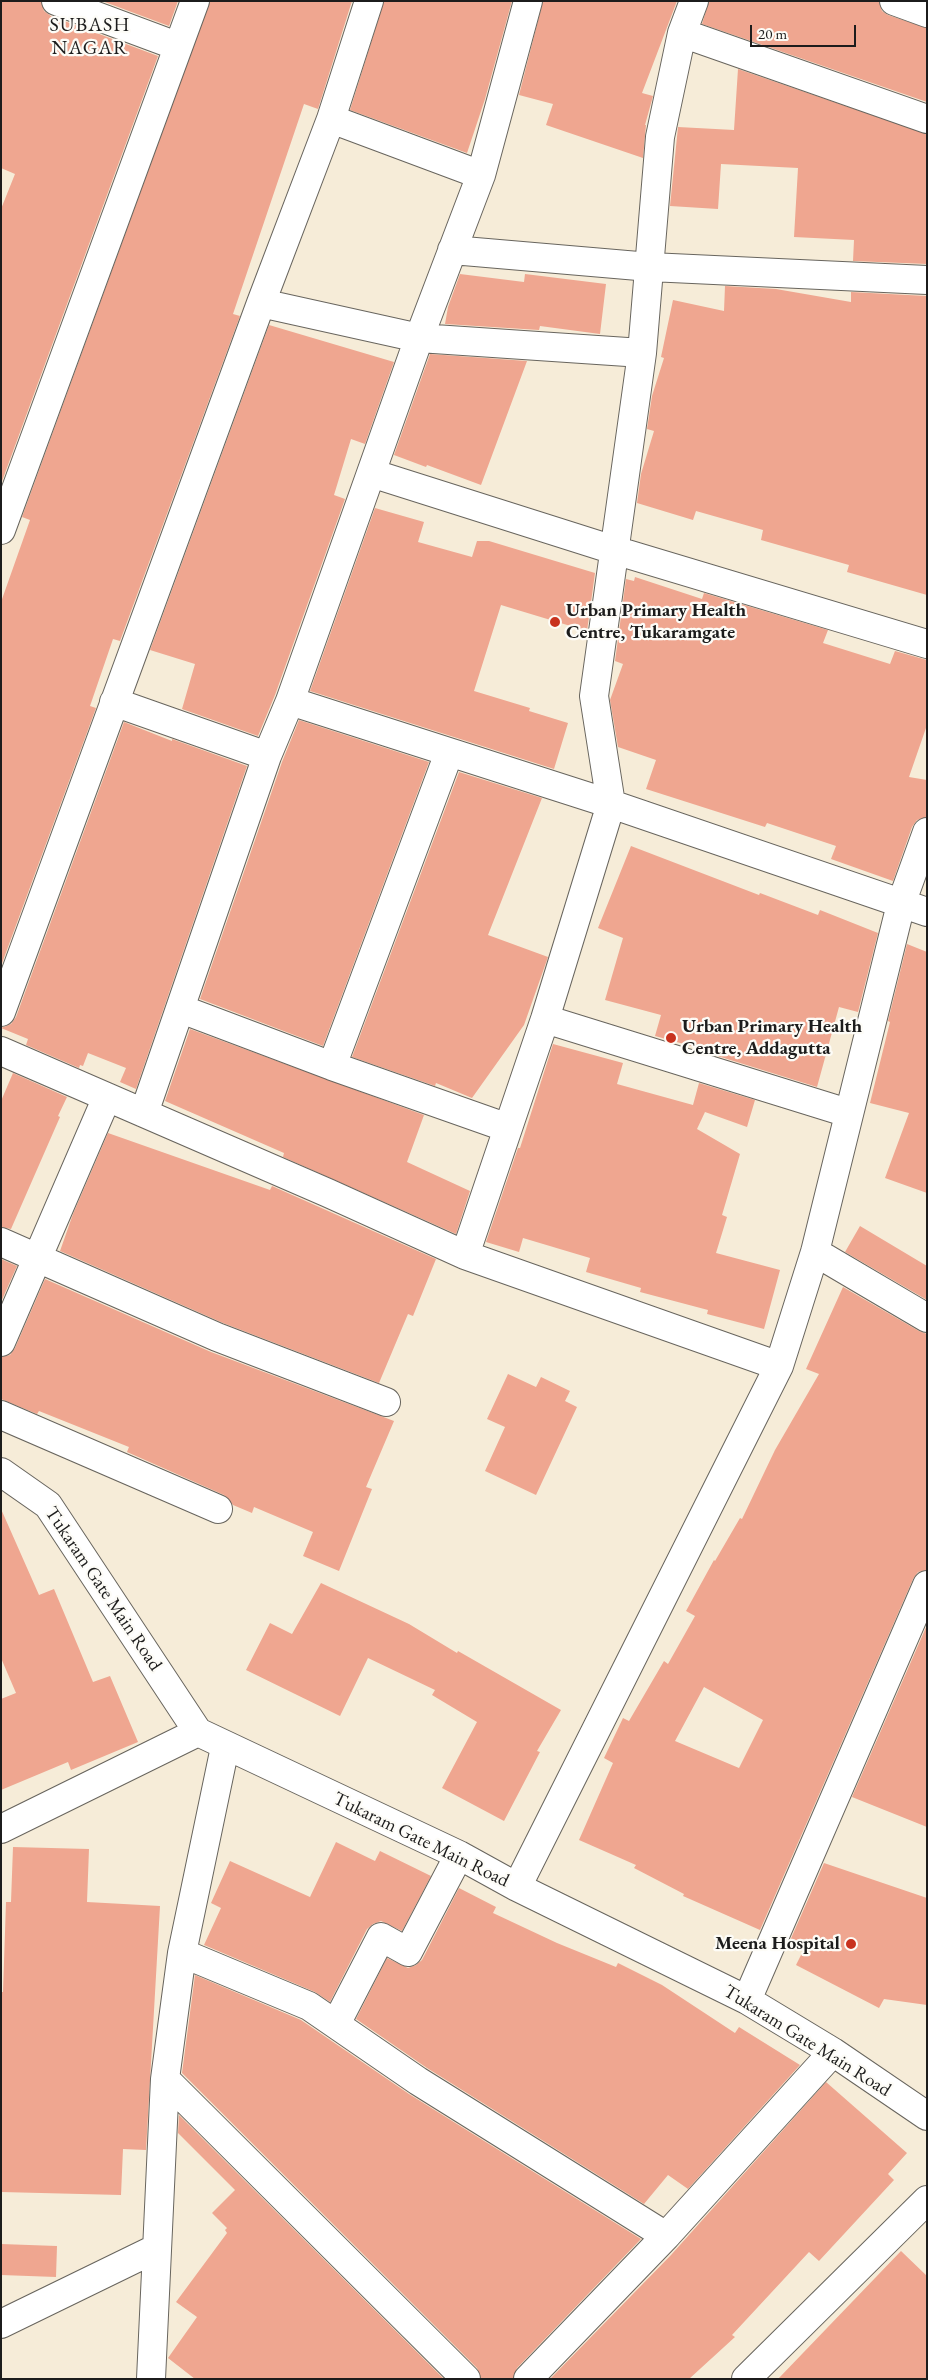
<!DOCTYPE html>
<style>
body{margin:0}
#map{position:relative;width:928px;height:2380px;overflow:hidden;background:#f6ecd8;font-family:"EB Garamond",serif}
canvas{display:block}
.frame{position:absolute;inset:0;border:2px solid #1c1c1c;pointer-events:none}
.scale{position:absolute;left:750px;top:25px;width:106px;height:22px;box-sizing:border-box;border:2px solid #1c1c1c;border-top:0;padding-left:6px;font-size:15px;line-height:18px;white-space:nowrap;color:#1c1c1c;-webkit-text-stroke:4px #fdfcf7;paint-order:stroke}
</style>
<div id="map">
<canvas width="928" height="2380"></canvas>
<div class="frame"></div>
<div class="scale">20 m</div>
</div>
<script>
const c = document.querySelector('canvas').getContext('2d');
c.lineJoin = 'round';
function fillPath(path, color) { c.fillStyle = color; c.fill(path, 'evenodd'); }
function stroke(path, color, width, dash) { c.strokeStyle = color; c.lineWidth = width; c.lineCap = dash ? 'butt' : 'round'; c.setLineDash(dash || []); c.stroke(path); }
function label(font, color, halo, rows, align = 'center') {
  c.font = font + ' "EB Garamond",serif'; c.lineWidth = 4.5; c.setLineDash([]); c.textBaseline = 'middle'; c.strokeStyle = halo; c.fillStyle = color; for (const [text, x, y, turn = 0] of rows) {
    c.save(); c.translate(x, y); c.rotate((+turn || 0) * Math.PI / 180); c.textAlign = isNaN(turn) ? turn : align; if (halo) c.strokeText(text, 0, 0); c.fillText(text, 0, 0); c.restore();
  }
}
const building = new Path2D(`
 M1,1H41L44,11L51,16L158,56L1,484V209L15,174L1,168Z
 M102,1H178L169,26Z
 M210,1H352L318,109L304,104L233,314L240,316L120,641L113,639L90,706L96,708L1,966V602L30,520L22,517Z
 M384,1H512L485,99L467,153L350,110Z
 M543,1H677L642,93L653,96L645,125H646L643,158L546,125L553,104L519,95Z
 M709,1H879L882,11L888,15L927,28V102L702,24Z
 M738,69L927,134V264L853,261L854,240L794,237L798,168L721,164L718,209L670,206L678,127L734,130Z
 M460,274L524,282L525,274L606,284L600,334L540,326L539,330L445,324L448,307Z
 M725,286L776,289L851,302V292L927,296V595L847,572L849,565L761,540L763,530L696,511L693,520L637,503L641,474L654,431L647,429L652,396L664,358L661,357L673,300L724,311Z
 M269,325L394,362L365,444L351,439L334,495L345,499L275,695L258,736L182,709L195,664L150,650Z
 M430,354L527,361L481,485L427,465L426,467L394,455Z
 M375,508L424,522L418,542L472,557L477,541H489L595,573L587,631L501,605L474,691L530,708L529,711L568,723L554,769L310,691Z
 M635,577L702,599L704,593L828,630L823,643L890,664L895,651L927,660V725L909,777L927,780V817L917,820L912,827L893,881L831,859L836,846L767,823L765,827L646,789L656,760L618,747L610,700L623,664L615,661L626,579L634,581Z
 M299,720L429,762L323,1046L200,999L282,762Z
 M124,722L172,741V739L247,766L136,1089L120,1082L126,1068L88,1053L83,1066L80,1065L79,1068L26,1045L28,1039L1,1028L11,1024L16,1017Z
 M459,772L542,798L488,935L548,957L524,1025L472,1098L436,1083L435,1086L352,1057Z
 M631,846L759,895L760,893L818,915L820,910L878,933L858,1012L839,1007L817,1087L708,1053L709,1051L655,1036L661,1015L605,1000L623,938L598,928Z
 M907,944L927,952V1193L885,1178L909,1113L870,1103L890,1022L888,1021Z
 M190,1029L424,1115L407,1162L470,1191L456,1234L283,1157L284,1153L165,1101Z
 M553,1044L623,1063L617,1084L693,1105L699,1083L755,1100L747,1127L705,1112L697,1129L740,1154L722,1215L727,1217L716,1253L780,1270L764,1329L707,1314L708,1310L640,1292L641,1288L586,1272L590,1258L523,1238L519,1252L486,1242L518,1148H520Z
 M13,1073L67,1097L58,1116L60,1117L11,1229L1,1227V1101Z
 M108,1133L270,1190L272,1186L436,1259L413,1316L408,1314L379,1383L223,1323L60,1251L73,1214Z
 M860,1226L927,1266V1300L845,1252Z
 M1,1259L17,1266L1,1302Z
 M45,1279L211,1352L394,1421L366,1487L372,1489L339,1571L303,1556L313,1532L254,1507L252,1513L233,1505L224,1495L127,1452L129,1447L39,1411L37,1414L1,1399V1357L10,1355L15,1348Z
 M843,1287L919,1331L927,1334V1570L918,1572L913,1579L760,1930L683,1896L684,1894L634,1868L636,1865L579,1840L613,1763L604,1758L623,1718L629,1721L664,1661L668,1664L695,1616L686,1611L714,1560L715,1561L740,1518L742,1519L775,1450L819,1374L806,1369ZM704,1687L763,1720L739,1768L675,1741Z
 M508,1374L536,1387L541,1377L570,1391L565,1401L577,1407L536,1495L485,1471L505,1427L487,1419Z
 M1,1509L39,1595L54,1589L93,1682L110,1676L138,1742L71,1770L68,1762L1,1790V1699L16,1693L1,1658Z
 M321,1583L409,1624L457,1653L458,1651L561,1710L537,1751L540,1752L504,1821L442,1788L477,1722L432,1695L435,1690L368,1658L340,1716L246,1670L270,1623L292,1634Z
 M927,1625V1827L852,1797Z
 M336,1842L375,1861L380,1851L431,1876L402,1931L381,1921L373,1924L367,1929L330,2002L315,1992L204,1945L221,1908L211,1903L230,1861L310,1897Z
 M13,1847L89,1849L87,1902L160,1906L146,2150L123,2149L121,2195L1,2192V1992H3L6,1902H11Z
 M824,1863L927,1898V2005L884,1999L879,2008L796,1965L804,1949L789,1943Z
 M459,1888L496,1907L493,1913L557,1943L616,1967L618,1963L662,1985L735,2033L739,2027L800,2065L688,2189L668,2175L644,2204L427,2068L356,2019L387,1958L408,1968L416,1965L422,1960Z
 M195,1975L301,2020L409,2094L641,2239L517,2368L513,2379H481L477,2368L182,2073Z
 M826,2082L907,2153L888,2174L894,2180L819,2261L809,2252L732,2335L735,2337L689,2379H550L671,2255Z
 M179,2115L444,2379H195L168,2358L197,2317L176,2302L227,2233L225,2230L227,2228L212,2213L235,2190L178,2133Z
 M1,2244L57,2246L56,2277L1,2275Z
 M901,2251L927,2276V2379H778Z`);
const minor = new Path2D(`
 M56,1L177,46
 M894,1L927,13
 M682,33L927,119
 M331,119L481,175
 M452,250L650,267L927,280
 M261,303L419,338L642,353
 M371,473L614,550L927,644
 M1,530L195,1
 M290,701L611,804L927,912
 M114,702L267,756
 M181,1009L332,1066L449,753
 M1,1012L261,303L331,119L369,1
 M545,1019L848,1113
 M1,1051L328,1193L465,1255L779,1366
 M332,1066L508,1128
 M144,1113L267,756L290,701L419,338L481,175L528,1
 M1,1242L217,1337L386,1402
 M815,1252L927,1318
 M465,1255L545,1019L611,804L594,696L642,353L660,137L682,33L694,1
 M1,1342L107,1097
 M1,1415L218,1509
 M1,1472L48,1505L198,1732L459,1855L517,1887L747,2000L833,2052L927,2116
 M1,1829L198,1732
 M517,1887L779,1366L815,1252L901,904L927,832
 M182,1953L309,2006L418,2081L666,2236
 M747,2000L927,1585
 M336,2024L381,1937L408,1952L459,1855
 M165,2079L466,2379
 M1,2324L157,2248
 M151,2379L165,2079L182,1953L225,1747
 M528,2379L666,2236L833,2052
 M746,2379L927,2200`);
const markers = [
 [555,622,6,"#c8321e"],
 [671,1038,6,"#c8321e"],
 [851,1944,6,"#c8321e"]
];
const poiNames = [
 ["Urban Primary Health",566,611],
 ["Centre, Tukaramgate",566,633],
 ["Urban Primary Health",682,1027],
 ["Centre, Addagutta",682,1049],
 ["Meena Hospital",840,1944,"right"]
];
const streetNames = [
 ["Tukaram Gate Main Road",103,1589,56],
 ["Tukaram Gate Main Road",421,1840,26],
 ["Tukaram Gate Main Road",807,2041,32]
];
const neighbourhoodNames = [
 ["SUBASH",90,26],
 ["NAGAR",90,49]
];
fillPath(building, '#efa690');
stroke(minor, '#68655e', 30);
stroke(minor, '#fff', 28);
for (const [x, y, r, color] of markers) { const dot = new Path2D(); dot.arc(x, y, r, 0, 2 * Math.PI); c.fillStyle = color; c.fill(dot); stroke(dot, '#fdfcf7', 2); }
label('bold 19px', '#1c1c1c', '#fdfcf7', poiNames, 'left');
label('19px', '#1c1c1c', '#fdfcf7', streetNames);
c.letterSpacing = '1px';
label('20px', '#1c1c1c', '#fdfcf7', neighbourhoodNames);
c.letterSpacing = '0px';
</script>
